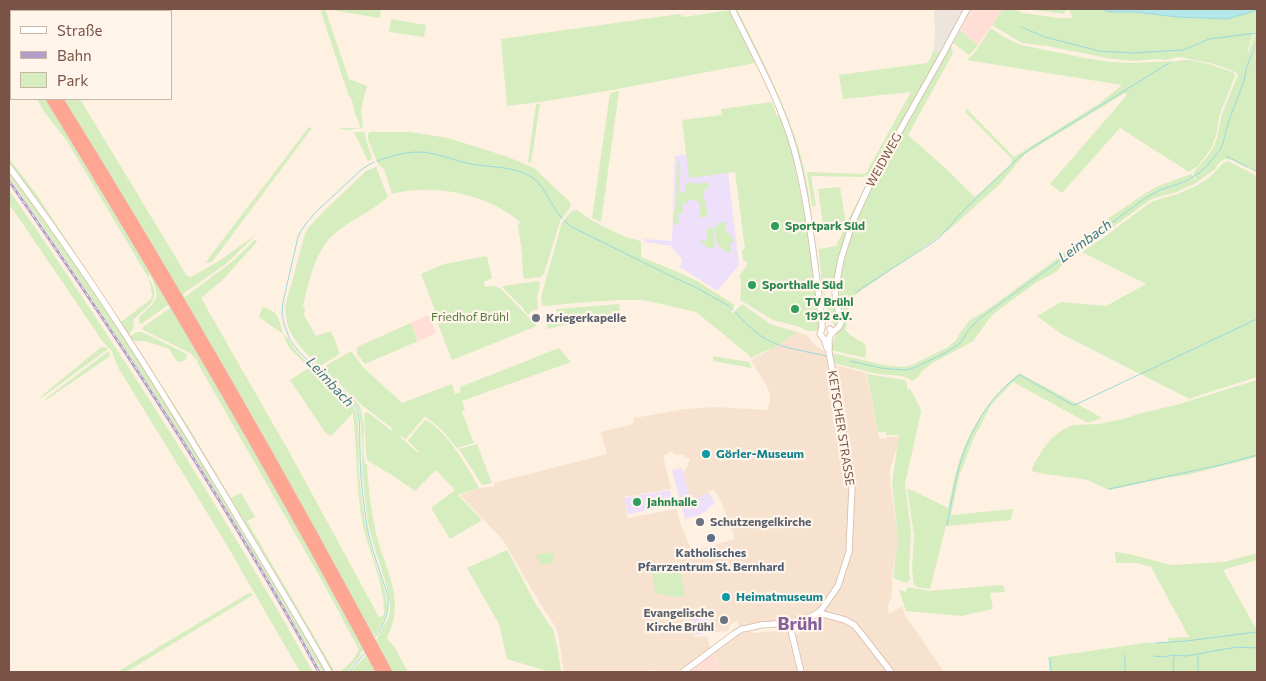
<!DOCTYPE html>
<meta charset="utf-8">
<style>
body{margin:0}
#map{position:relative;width:1266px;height:681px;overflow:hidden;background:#fef1e2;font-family:Commissioner,sans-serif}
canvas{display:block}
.frame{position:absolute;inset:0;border:10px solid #795446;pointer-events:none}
.legend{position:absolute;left:10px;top:10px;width:162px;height:90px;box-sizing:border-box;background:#fff5ea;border:1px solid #c9b5a8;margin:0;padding:6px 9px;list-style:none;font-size:15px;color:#795446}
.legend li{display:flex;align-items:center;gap:10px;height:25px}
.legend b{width:25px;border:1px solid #c9b5a8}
</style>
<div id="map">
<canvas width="1266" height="681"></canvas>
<div class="frame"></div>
<ul class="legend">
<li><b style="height:6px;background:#fff"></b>Straße</li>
<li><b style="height:6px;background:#b29fc9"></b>Bahn</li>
<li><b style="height:14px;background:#d6edbf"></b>Park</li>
</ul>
</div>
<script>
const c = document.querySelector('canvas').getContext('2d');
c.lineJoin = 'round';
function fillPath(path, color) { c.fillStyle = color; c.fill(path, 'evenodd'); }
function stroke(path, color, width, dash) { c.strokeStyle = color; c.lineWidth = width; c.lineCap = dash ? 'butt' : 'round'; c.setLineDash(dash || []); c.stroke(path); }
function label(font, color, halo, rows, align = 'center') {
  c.font = font + ' Commissioner,sans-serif'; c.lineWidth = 4.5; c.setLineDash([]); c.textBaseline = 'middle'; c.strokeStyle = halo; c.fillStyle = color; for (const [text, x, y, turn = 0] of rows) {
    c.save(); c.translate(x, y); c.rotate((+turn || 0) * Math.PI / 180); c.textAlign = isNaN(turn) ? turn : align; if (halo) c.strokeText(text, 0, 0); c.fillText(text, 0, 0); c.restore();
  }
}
const residential = new Path2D(`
 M797,332L807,335L814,344L825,352L828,363L866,373L879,438L885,439L886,437L899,436L898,444L890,469V480L898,538L897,547L891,581L893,582L891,598L888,605L889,614L902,606L905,615L944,672H720L714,652L737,636L745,632L750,631L752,633L788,630L790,635L807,630L803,617L791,620L787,615L772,621L740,627L736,621L730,625L728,631L712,633L708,610L691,613L695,637L707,636L710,648L678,672H656L655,669L642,672H564L558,634L555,626L539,602L503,540L460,495L480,488L495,486L494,483L607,454L601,432L633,424L634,418L685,409L715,407L767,410L770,402V394L765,383L751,360L779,345ZM670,451L676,455L684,454L685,458H689L690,461L687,464L689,465L683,472L690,499L693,497L695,500L713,490L718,496L724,509L735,539L718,544L692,551L682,528L676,509L628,518L624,497L671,489L663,455L667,454Z`);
const commercial = new Path2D(`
 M971,9H1003L978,45L960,31Z
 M426,316H429L436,333L419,341L411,323Z
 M714,653L720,672H687Z`);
const industrial = new Path2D(`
 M934,9H965L942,54L934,50L935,29Z`);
const education = new Path2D(`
 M686,154L690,178L728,172L739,265L717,291L680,267L682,260L671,246L645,242L644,239L672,241L675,156Z
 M681,468H682L690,499L693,497L695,500L709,492L715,504L708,508V510L695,517L693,516L685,520L672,470Z
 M670,490L671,497H673L674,505L628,514L624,498Z
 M707,611L711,632L695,635L691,613Z`);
const green = new Path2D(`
 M320,9H381L380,18L325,9L349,79L367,86L363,100L361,112L363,128L346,130L340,129V128H360C360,122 356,117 354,111C353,103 353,101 348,94Z
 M734,9H737C761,57 786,105 801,156C809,187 812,219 816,250L815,252L799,160Z
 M1003,9H1014L1023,13L1059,18H1073L1069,10L1065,11L1064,14L1027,9H1102L1109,12H1135L1177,17L1227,19L1255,11L1257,9V32L1250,33H1254L1253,35L1247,53H1248L1255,34H1256L1257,40L1251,54L1252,55L1257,44V173L1232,160L1225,159L1220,162L1214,170L1196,183L1177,192L1154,198L1150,200L1066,261L1056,272L1037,282L996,312L989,319L973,341L931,364L922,371L919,376L913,381L902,376L878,374L833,363L832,353L884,365L902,367L912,365L948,347L956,340L960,333L970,320L987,310L1085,238L1103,222L1146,193L1158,186L1188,175L1192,174L1195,180H1196L1193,173L1206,158L1213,148L1217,138L1221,117L1238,74L1231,70L1214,64L1180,57L1165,60L1156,59L1134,61L1112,59L1047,46L1022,43L992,25Z
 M730,10L755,63L607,91L540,102L507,106L501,39L679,14L684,17Z
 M391,19L426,25L424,37L389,32Z
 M991,28L1002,36L1021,45L1085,58L1111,62L1135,63L1174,61L1175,62C1189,55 1219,68 1233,72L1235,76L1219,116L1217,132L1212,147L1199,165L1189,172L1120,128L1062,193L1050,184L1127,95L1125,93L1025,154L1000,184L950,229L855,295C852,300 848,305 848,312C847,318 848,323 845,329L850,335L865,344L866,352L865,358L831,350L832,344L838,331L844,316L839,307L837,294L841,267L852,231L872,183L951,44L952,51L953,52L952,55L908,135L944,167L975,197L1011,164L1012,159L966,113V108L1014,157L1100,103L1122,85L967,60L975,52Z
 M960,31L978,45L969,55L953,43Z
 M934,50L942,54L870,176L868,175L863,177L811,176L816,205L814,207L812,206L807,172L864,174L866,173L911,92L843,99L839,75L927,63L931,58L932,52Z
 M619,91L601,222L592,218L610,93Z
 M37,99H46L170,304L285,506L347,618L363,649V651L360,653L361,655L347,672H340L352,661L359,650L325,586L197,362L198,361L190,353L143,330V327L170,308L168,305L141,324L139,323V317C156,301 162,299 150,275L148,276C162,301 151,303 134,319L133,329L129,334L131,336L137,332H142L187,354V356L184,361L179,362L176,360L169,349L145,341H135L132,340L186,423L231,498L241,493L255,517L247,521L335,672H331L250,533L32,195L9,164V158L37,195L121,322L151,299L152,294L149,279L67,141L45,113Z
 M64,99H80L187,276L191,277L219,261L254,236L256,235L227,263L183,294L185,297L233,261L255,240H257L256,243L228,274L224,279L201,298L292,457L379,617L384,615C385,582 368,552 362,521C356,486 357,449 353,413L331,436L325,432L290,380L309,368L289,348L283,334L259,317L262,307C279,311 279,319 283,334C289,338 292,346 297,352C308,364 320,375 332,386C340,393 349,399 354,408C361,420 358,456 359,472C361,500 365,527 373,555C377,571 387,588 387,606C387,616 382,625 376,634L373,635L369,628L304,510L129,207Z
 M772,102L777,116L780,115L785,128L797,167L795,168L801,196H802L803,199L812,259L820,326L819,329L815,331H809L796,326L773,320L740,300L741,287L740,275L748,263L743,260L742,250L745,249L735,172L689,178L682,120L722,115L721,109Z
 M536,104H540L531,163L528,162Z
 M309,127L312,128L212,262L205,263Z
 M354,132H364L372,159L368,161Z
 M370,132H410L448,138L508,157L534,168L570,202L571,206L560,221L544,274L540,277L525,279L523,277L522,254L518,225L520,222C488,194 433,183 392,194L384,169L378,164L368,139V134Z
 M677,161L680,162L679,202L680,193L686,192V183L695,182V184L708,182L709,188H705V191L703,192L708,216L700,218L699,202H695V200H688V203L682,204L683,213L678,214L679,224L673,225L674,213L676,205Z
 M1228,161L1257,176V377C1235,385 1212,390 1190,399L1063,335L1037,316L1061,302L1106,306L1146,284L1082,252L1107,235L1151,202L1163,198L1178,194L1198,185L1211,176L1223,163Z
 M376,167L388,197C371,212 350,220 333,235C314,253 309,282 303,306L305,308L304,315L316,336L331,331L340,354L320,366C305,353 288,337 286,316C284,306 288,295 291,286C295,269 300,253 304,237L308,228L325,210L366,171Z
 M9,170C58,239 106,308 152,380C212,476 269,574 327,672H322C225,502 121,337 9,177Z
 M867,183L851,220L842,247L835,278H823L826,306L830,307L831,299H834C836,308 843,319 835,326L827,313L821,279V274L817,234L819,249L836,246L844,229L824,231L818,189L840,187L846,224Z
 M9,190C118,346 220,506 313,672H300L225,542L119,369L114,358L112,351L103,342L59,277L9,204Z
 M577,210C592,222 610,230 626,237C632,240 636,238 641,242V257L680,273L697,281L735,305L731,311L733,313L742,304L770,324L797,332L771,350L769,349L751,358L749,355L696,312L643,300H618L574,303L547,306L542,305L541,297L562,222L572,211Z
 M725,222L726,232L732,236L734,242L730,243L731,252L728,253C715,246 716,240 714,227L718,226V223Z
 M713,228L715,247L709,249L700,242L702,240L705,241L707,239L706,229Z
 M487,256L492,278L484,282L485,287L494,286L500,288L537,326L452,360L438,324L436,313L421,274L444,264Z
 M539,281L540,284L537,298L538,309L532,311L528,315L524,310V309L503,288V286Z
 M619,304L620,312L548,329L545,322L558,319L556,309Z
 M411,323L418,341L365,364L357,354V348L359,346Z
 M104,347L108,349L40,399L45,393L100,348Z
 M559,348L571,362L462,401L465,410L462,412L474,443L457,448L441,429L425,416L406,439L401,436L400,437L418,453L419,452L408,441L409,439L423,422L425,420C445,428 469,469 479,488L458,495L482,520L450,539L431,508L455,490L436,470L415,491L389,473H388L367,460L366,451L364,414L367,412L392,431L393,429L363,406L328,373L325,367L327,365L351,351L363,367L402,403L452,384L455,394L461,392L460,387Z
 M109,351L110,354L109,357L46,400L45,399Z
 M713,356L749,362L752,368L713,361Z
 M313,362L356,401L360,406L362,414L364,427L363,452L365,464H367C368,488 371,511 376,533C382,560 399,588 394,616C393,623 390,631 387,638L395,648L408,672H393L376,641C380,629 391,620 390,606C388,582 377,559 371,535C366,517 365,497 363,478C361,459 365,416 354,402L313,364L312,363Z
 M1019,373L1079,405L1102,418L1088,423L1013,382L991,405L972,442L959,477L951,515L1013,509L1011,520L946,526L930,589L920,588L914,585L912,569L914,535L907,488L948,508C953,486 957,461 967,441C979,415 997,392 1019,373Z
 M867,374L905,380L907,384V389H910L920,407L921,412L905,484L911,532L909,568L910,580L906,583L893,578L898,538L892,483L899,435H886V432H878Z
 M1257,380V457L1187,475L1171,477L1109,490L1088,480L1045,474L1031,471L1034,464L1043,449L1051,439L1061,431L1068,427L1074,425L1099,424L1123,419L1138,414L1176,405Z
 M477,444L492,483L482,485L459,449Z
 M507,550L535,603L553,630L558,650L561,672H550L507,659L499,624L467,568Z
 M553,552L554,561L553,563L541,565L535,555Z
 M1115,552L1129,554L1171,565L1224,562L1257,553V560L1223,570L1254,625L1257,628V672H1050L1048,657L1145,643L1169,642L1168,638L1189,637L1151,567L1137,563H1116Z
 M680,569L685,596L674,597L655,593L652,572Z
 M1001,585L1004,587L1005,592L990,593L993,609L961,616L906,611L899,590L906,592L907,587L930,591Z
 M249,593L253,594V595L126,672H117Z
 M366,655L376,672H350L365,657Z`);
const water = new Path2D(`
 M1102,9H1257L1255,11L1227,19L1177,17L1135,12H1109Z`);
const stream = new Path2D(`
 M1021,27L1045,37L1099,51L1133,53L1183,50L1209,39L1257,33
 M1226,156L1248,167
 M377,161C389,157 404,152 418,152C434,152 450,159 466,163C488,168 514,165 533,178C546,188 551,207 562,218
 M374,162L362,169L318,210L308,221L302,229L298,237L283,302L282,313L284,324L290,340L300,353L354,404C362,418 359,435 360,450C360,475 363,501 367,526C371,550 381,573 388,596C389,613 385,624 375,637
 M1253,169L1257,171
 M564,220L570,226L669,275L697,288L729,306L733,310
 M856,292L938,239L964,210L1018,158L1033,147L1108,101L1169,63
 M735,312C743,320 751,329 761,336C777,348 806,351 826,356
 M850,361L881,368L890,369L907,370L916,367L945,353L959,344L963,339L967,332L979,319L1147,197L1160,190L1184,182L1199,173L1206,167L1220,150L1223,143L1228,123L1244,81L1246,69L1257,41
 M1109,489L1220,465L1257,455
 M947,525C951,505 954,484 960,464C970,431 990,394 1020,375L1073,405L1079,403L1257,319
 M1156,643L1186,641L1257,632
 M1125,655V672
 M1198,655V672
 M1154,656L1163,657L1174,655L1186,656L1237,647L1257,648
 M1050,658L1051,672
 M349,672L365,653
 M1173,672L1174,656`);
const secondary = new Path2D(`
 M732,9C754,54 780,100 794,149C809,203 814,263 822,319V328L820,334L824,339L827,348
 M9,167C88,272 158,384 225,496C260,555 296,613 329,672
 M832,333L839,327L842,319L836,304L835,291L841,259L853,221L870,184L944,52L967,9
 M820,611L823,614L845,620L854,625L860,632L891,672
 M788,623L790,626L801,672
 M683,672L734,634L742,629L748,628L761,625L788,623L813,616L820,611L827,602L838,586L849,552L852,487L850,469L829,352V338L832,333L830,329`);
const highway = new Path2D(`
 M9,19L11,22
 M9,32L11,36
 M50,99C165,287 277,477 380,672
 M59,99C175,286 285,478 388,672`);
const rail = new Path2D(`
 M9,181C120,340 226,502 319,672`);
const markers = [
 [775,226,5,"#2e9e5b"],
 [752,285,5,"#2e9e5b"],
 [795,309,5,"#2e9e5b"],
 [536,318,5,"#6b7280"],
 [706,454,5,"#0f9aa8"],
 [637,502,5,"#2e9e5b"],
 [700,522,5,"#6b7280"],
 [711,538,5,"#5c6f8a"],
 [726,597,5,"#0f9aa8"],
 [724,620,5,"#6b7280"]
];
const streetNames = [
 ["WEIDWEG",884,160,-61],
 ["KETSCHER STRASSE",841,428,81]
];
const leisureNames = [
 ["Sportpark Süd",785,226],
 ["Sporthalle Süd",762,285],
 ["TV Brühl",805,302],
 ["1912 e.V.",805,316],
 ["Jahnhalle",647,502]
];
const parkNames = [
 ["Friedhof Brühl",470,317]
];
const worshipNames = [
 ["Kriegerkapelle",546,318],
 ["Schutzengelkirche",710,522],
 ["Evangelische",714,613,"right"],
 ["Kirche Brühl",714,627,"right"]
];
const cultureNames = [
 ["Görler-Museum",716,454],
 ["Heimatmuseum",736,597]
];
const serviceNames = [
 ["Katholisches",711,553],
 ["Pfarrzentrum St. Bernhard",711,567]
];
const waterNames = [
 ["Leimbach",1085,241,-36],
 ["Leimbach",330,382,47]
];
const districtNames = [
 ["Brühl",800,624]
];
fillPath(residential, '#f7e2d0');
fillPath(commercial, '#ffded5');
fillPath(industrial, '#ede4dd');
fillPath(education, '#eedffb');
fillPath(green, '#d6edbf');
fillPath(water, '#b4e7ea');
stroke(water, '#9ad8dd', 1);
stroke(stream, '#9ad8dd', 1);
stroke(secondary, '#d6b8a7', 7);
stroke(highway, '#dcd3cf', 9);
stroke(secondary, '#fff', 5.5);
stroke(highway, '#ffa693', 8);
stroke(rail, '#b29fc9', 3);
stroke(rail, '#fff5ea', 1, [4]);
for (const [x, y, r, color] of markers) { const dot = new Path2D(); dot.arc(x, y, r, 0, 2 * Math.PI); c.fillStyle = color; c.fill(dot); stroke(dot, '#fff5ea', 2); }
label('12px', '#795446', '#fff5ea', streetNames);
label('bold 12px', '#27864d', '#fff5ea', leisureNames, 'left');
label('12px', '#527a3a', '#fff5ea', parkNames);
label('bold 12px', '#5b616d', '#fff5ea', worshipNames, 'left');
label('bold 12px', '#0d838f', '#fff5ea', cultureNames, 'left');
label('bold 12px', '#4e5e75', '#fff5ea', serviceNames);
label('italic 14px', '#387a80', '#fff5ea', waterNames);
label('bold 18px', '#83609d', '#fff5ea', districtNames);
</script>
